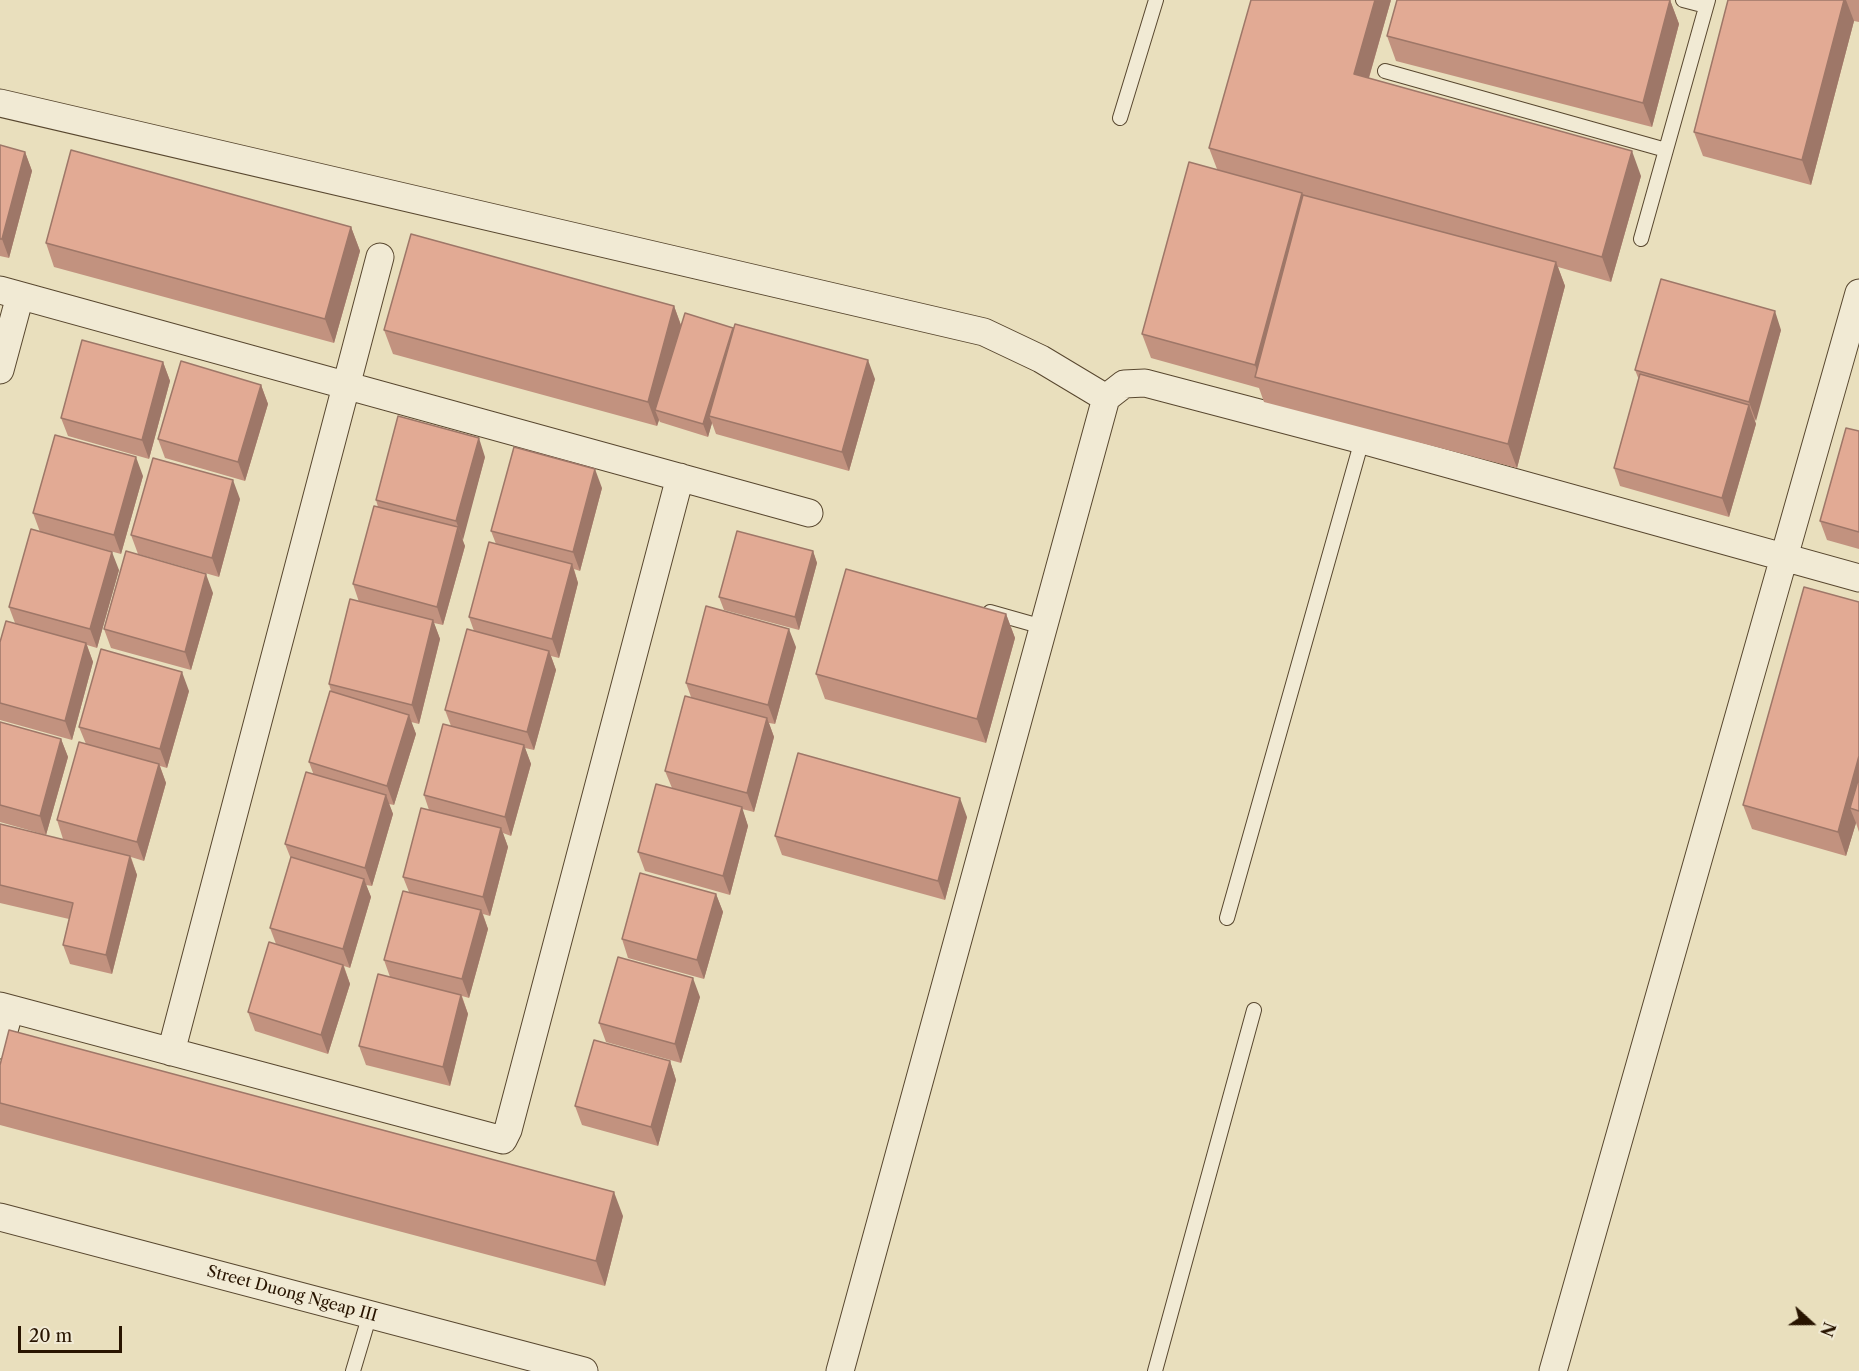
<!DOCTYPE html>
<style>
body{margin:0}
#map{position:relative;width:1859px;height:1371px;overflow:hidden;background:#e9dfbd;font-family:"Libre Caslon Text",serif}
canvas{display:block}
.north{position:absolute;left:1781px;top:1293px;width:60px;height:60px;-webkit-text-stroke:4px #f1ead4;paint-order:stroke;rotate:111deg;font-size:16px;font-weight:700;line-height:24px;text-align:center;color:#281400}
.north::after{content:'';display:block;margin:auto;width:21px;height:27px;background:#281400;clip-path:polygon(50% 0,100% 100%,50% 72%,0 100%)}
.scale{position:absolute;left:18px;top:1326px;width:104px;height:27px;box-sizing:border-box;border:3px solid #281400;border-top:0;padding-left:8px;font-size:18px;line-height:21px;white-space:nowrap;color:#281400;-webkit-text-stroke:4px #f1ead4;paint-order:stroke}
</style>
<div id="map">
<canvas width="1859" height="1371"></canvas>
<div class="north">N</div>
<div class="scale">20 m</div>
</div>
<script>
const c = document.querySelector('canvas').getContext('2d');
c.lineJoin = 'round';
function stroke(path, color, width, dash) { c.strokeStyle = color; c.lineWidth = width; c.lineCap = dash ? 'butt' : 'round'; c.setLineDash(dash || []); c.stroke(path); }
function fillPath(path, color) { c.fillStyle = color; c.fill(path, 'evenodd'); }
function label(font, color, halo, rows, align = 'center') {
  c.font = font + ' "Libre Caslon Text",serif'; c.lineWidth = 4.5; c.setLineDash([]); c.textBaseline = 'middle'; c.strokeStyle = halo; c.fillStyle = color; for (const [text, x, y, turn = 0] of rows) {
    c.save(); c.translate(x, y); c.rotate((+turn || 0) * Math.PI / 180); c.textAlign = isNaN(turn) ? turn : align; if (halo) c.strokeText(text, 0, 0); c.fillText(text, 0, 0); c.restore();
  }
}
const service = new Path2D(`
 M1683,0L1706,6
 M1385,71L1666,150
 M1120,118L1156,0
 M1641,239L1708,0
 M990,612L1043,627
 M1227,918L1362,440
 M353,1371L370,1314
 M1155,1371L1254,1010`);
const minor = new Path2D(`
 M0,103L984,332L1041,359L1106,398
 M0,290L809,513
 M0,370L20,296
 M0,1006L503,1140L508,1130L680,477
 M0,1045L10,1009
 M171,1052L380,257
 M0,1217L584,1371
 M840,1371L1106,398L1124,384L1145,383L1362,440L1859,578
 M1553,1371L1859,293`);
const wall = new Path2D(`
 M1391,0L1369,78L1641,176L1611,282L1558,267L1565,286L1517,468L1264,402L1259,388L1151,358L1142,334L1217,169L1209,148Z
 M1670,0L1679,24L1652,127L1396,61L1387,36Z
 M1728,0H1859V22L1854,21L1811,185L1703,156L1694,132Z
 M0,145L25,152L32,171L9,258L0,256Z
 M351,227L360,251L334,343L54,267L46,243Z
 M674,306L681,325L875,379L849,471L716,434L712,423L708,437L660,422L659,420L657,426L393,354L384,330Z
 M1781,330L1755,421L1756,424L1729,517L1620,486L1614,468L1639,380L1635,370Z
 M163,362L170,381L149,459L68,436L61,418Z
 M261,385L268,404L245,481L165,458L158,439Z
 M1859,431V549L1827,540L1820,521Z
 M485,457L462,540L465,546L443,625L434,623L440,639L419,724L411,722L416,734L394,805L389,804L393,814L372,886L366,885L371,897L350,968L344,966L350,984L328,1054L255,1031L248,1012L276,944L270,928L291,859L285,844L313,773L309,762L331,691L329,684L359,602L353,584L378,507L376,500Z
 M143,476L121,554L62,538L119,570L97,648L87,645L93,662L72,740L0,720V642L15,623L9,607L40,532L33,513Z
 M602,488L580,571L574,569L578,583L559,658L551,656L556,670L534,750L525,748L531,764L511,836L503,833L508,847L490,916L483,914L488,929L469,998L462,996L468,1014L450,1086L366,1065L359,1046L390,977L384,960L409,892L403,877L429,810L424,795L451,726L445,710L474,631L469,617L496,544L491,531Z
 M240,499L219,577L138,554L131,535Z
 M813,551L817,563L799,630L724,610L719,597Z
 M213,593L191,670L111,648L104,629Z
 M1859,602V832L1856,823L1846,856L1752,829L1743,805Z
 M1006,614L1015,638L986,743L825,699L816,674Z
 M796,647L775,724L769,723L774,737L754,812L742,809L748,826L730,895L645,871L638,852L672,788L665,771L691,697L686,683Z
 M189,691L167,768L160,766L166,783L144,861L131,857L137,875L112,974L70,964L63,945L69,919L0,903V824L88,846L63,839L57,820L86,744L79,727Z
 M0,722L61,739L68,757L46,835L0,822Z
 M967,817L945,900L782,855L775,836Z
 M716,894L723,912L704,979L628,958L622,939Z
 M700,997L681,1063L606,1042L599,1023Z
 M670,1061L676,1080L658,1146L582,1125L575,1106Z
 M0,1065L623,1216L605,1286L0,1125Z`);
const shadedWall = new Path2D(`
 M1375,0H1391L1363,98L1354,74Z
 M1670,0L1679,24L1652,127L1643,103Z
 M1844,0H1846L1854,21L1811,185L1802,160Z
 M1632,151L1641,176L1611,282L1602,257Z
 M25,152L32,171L9,258L2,239Z
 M1302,193L1311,217L1260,379L1255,365Z
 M351,227L360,251L334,343L325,319Z
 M1556,262L1565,286L1517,468L1508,444Z
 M674,306L683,331L655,410L659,420L657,426L648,402Z
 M1775,311L1781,330L1756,421L1749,402Z
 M733,328L738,341L709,416L712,423L708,437L703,424Z
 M868,360L875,379L849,471L842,452Z
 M163,362L170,381L149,459L142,440Z
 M261,385L268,404L245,481L238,462Z
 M1749,405L1756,424L1729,517L1722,498Z
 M479,438L485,457L463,540L456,521Z
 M136,457L143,476L121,554L114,535Z
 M595,469L602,488L580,571L573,552Z
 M233,480L240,499L219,577L212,558Z
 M458,527L465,546L443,625L437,607Z
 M813,551L817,563L799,630L795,617Z
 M112,552L119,570L97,648L90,629Z
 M572,564L578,583L559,658L552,639Z
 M206,574L213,593L191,670L185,652Z
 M1006,614L1015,638L986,743L977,719Z
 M433,620L440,639L419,724L412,705Z
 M789,629L796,647L775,724L768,705Z
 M86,643L93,662L72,740L65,721Z
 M549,651L556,670L534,750L527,732Z
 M182,672L189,691L167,768L160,749Z
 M409,715L416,734L394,805L387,786Z
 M767,718L774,737L754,812L747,793Z
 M61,739L68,757L46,835L40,816Z
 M524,745L531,764L511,836L505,817Z
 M1859,756V811L1850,808L1856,823L1846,856L1838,832Z
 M159,764L166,783L144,861L137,842Z
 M386,795L393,814L372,886L365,868Z
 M960,798L967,817L945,900L938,881Z
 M742,807L748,826L730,895L723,876Z
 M501,828L508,847L490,916L483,897Z
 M130,856L137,875L112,974L106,955Z
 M364,879L371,897L350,968L343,949Z
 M716,894L723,912L704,979L697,960Z
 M481,910L488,929L469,998L462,979Z
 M343,965L350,984L328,1054L321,1035Z
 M693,978L700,997L681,1063L675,1044Z
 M461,995L468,1014L450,1086L443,1067Z
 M670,1061L676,1080L658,1146L651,1127Z
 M614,1192L623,1216L605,1286L596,1261Z`);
const building = new Path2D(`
 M1251,0H1375L1354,74L1632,151L1602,257L1209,148Z
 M1397,0H1670L1643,103L1387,36Z
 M1728,0H1844L1802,160L1694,132Z
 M0,145L25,152L2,239H0Z
 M71,150L351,227L325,319L46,243Z
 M1189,162L1302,193L1255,365L1142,334Z
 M1303,195L1556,262L1508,444L1255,377Z
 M411,234L674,306L648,402L384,330Z
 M1661,279L1775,311L1749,402L1635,370Z
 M685,313L733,328L703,424L655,410Z
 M735,324L868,360L842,452L709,416Z
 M82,340L163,362L142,440L61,418Z
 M181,361L261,385L238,462L158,439Z
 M1640,374L1749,405L1722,498L1614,468Z
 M398,416L479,438L456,521L376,500Z
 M1846,428L1859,431V532L1820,521Z
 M55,435L136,457L114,535L33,513Z
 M514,447L595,469L573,552L491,531Z
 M153,458L233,480L212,558L131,535Z
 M374,506L458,527L437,607L353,584Z
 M31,529L112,552L90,629L9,607Z
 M737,531L813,551L795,617L719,597Z
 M489,542L572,564L552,639L469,617Z
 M126,551L206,574L185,652L104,629Z
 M846,569L1006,614L977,719L816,674Z
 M1804,587L1859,602V756L1838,832L1743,805Z
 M350,599L433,620L412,705L329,684Z
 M706,606L789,629L768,705L686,683Z
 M6,621L86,643L65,721L0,703V642Z
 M467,629L549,651L527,732L445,710Z
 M101,649L182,672L160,749L79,727Z
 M330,691L409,715L387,786L309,762Z
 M685,696L767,718L747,793L665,771Z
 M0,722L61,739L40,816L0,805Z
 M443,724L524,745L505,817L424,795Z
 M79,742L159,764L137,842L57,820Z
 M798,753L960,798L938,881L775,836Z
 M306,772L386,795L365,868L285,844Z
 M1859,777V811L1850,808Z
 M656,784L742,807L723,876L638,852Z
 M421,808L501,828L483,897L403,877Z
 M0,824L130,856L106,955L63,945L73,903L0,885Z
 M291,857L364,879L343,949L270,928Z
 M640,873L716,894L697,960L622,939Z
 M403,891L481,910L462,979L384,960Z
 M269,942L343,965L321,1035L248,1012Z
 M618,957L693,978L675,1044L599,1023Z
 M378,974L461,995L443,1067L359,1046Z
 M9,1030L614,1192L596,1261L0,1103V1065Z
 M594,1040L670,1061L651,1127L575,1106Z`);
const streetNames = [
 ["Street Duong Ngeap III",292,1294,15]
];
stroke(service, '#58472f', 16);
stroke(minor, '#58472f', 29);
stroke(service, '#f1ead4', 14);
stroke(minor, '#f1ead4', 27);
fillPath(wall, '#c2927f');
fillPath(shadedWall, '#9e7768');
fillPath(building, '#e2aa94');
stroke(building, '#9e7768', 1.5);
label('16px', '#281400', '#f1ead4', streetNames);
</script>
